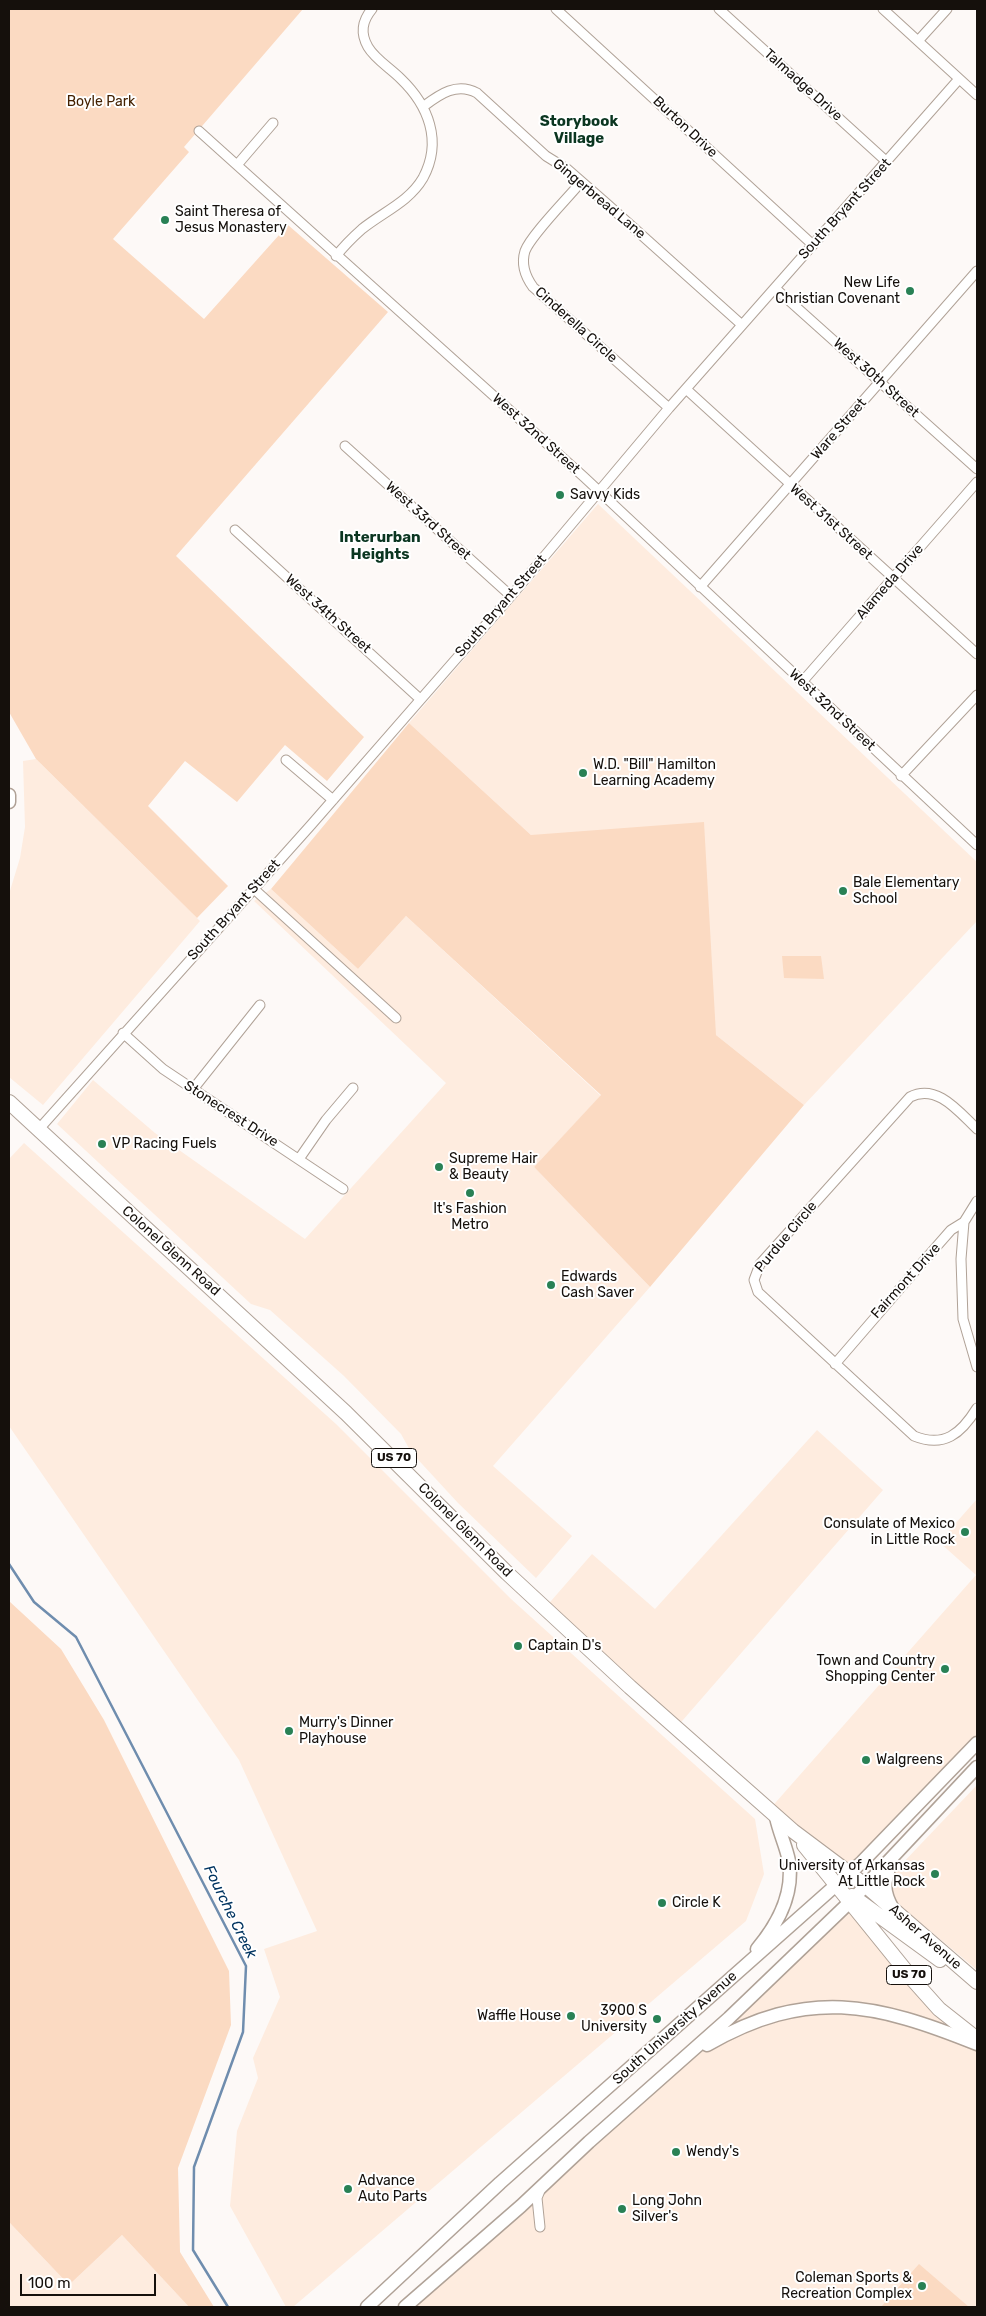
<!DOCTYPE html>
<style>
body{margin:0}
#map{position:relative;width:986px;height:2316px;overflow:hidden;background:#fdf9f7;font-family:Rubik,sans-serif}
canvas{display:block}
.frame{position:absolute;inset:0;border:10px solid #15100c;pointer-events:none}
.scale{position:absolute;left:20px;top:2274px;width:136px;height:22px;box-sizing:border-box;border:2px solid #15100c;border-top:0;padding-left:6px;font-size:15px;line-height:18px;white-space:nowrap;color:#15100c;-webkit-text-stroke:4px #fff;paint-order:stroke}
</style>
<div id="map">
<canvas width="986" height="2316"></canvas>
<div class="frame"></div>
<div class="scale">100 m</div>
</div>
<script>
const c = document.querySelector('canvas').getContext('2d');
c.lineJoin = 'round';
function fillPath(path, color) { c.fillStyle = color; c.fill(path, 'evenodd'); }
function stroke(path, color, width, dash) { c.strokeStyle = color; c.lineWidth = width; c.lineCap = dash ? 'butt' : 'round'; c.setLineDash(dash || []); c.stroke(path); }
function label(font, color, halo, rows, align = 'center') {
  c.font = font + ' Rubik,sans-serif'; c.lineWidth = 4; c.setLineDash([]); c.textBaseline = 'middle'; c.strokeStyle = halo; c.fillStyle = color; for (const [text, x, y, turn = 0] of rows) {
    c.save(); c.translate(x, y); c.rotate((+turn || 0) * Math.PI / 180); c.textAlign = isNaN(turn) ? turn : align; if (halo) c.strokeText(text, 0, 0); c.fillText(text, 0, 0); c.restore();
  }
}
const built = new Path2D(`
 M598,504L977,862V921L804,1105L716,1035L531,835L409,723Z
 M36,759L200,921L43,1105L9,1077V894L20,858L25,827L23,761Z
 M271,889L358,969L406,916L601,1096L534,1167L650,1287L493,1466L572,1536L536,1578L458,1503L411,1452L401,1434L344,1376L270,1310L251,1304L57,1124L93,1080L155,1133L305,1239L446,1083L254,901Z
 M24,1143L336,1424L511,1599L755,1819L764,1874L746,1921L293,2307H286L230,2206L237,2131L258,2078L253,2058L280,1997L264,1949L317,1931L239,1760L9,1426V1159Z
 M817,1430L883,1490L676,1728L544,1609L592,1554L655,1609Z
 M977,1499V1743L850,1873L769,1810L976,1575L939,1542Z
 M977,1785V1970L879,1888Z
 M850,1902L914,1981L977,2038V2307H418L412,2301Z
 M9,2222L69,2285L122,2235L189,2307H9Z`);
const green = new Path2D(`
 M9,9H303L184,147L189,152L113,239L204,319L288,225L388,312L176,556L364,737L327,781L285,745L237,802L185,761L148,806L228,886L197,918L36,759L9,712Z
 M409,723L531,835L704,822L716,1035L804,1105L650,1287L534,1167L601,1095L406,916L358,969L271,889Z
 M782,956H821L824,979L784,978Z
 M9,1601L61,1649L104,1720L229,1971L231,2025L178,2168L180,2252L214,2307H189L122,2235L69,2285L9,2222Z
 M919,2264L969,2307H881Z`);
const stream = new Path2D(`
 M9,1564L34,1602L76,1637L246,1966L243,2032L194,2167L193,2250L228,2307`);
const street = new Path2D(`
 M556,9L813,245
 M719,9L887,162
 M883,9L977,95
 M918,41L947,9
 M424,106C440,94 457,82 477,93L546,156L567,169L607,204L742,325
 M199,131L584,477L977,845
 M237,165L273,123
 M581,182C568,198 531,235 525,251C521,264 525,276 533,287L669,408
 M336,256C344,246 353,237 362,229C383,212 409,202 423,178C443,141 428,105 401,79C390,68 375,59 368,47C360,33 362,21 372,9
 M775,288L977,469
 M686,389L977,654
 M345,446L511,596
 M235,530L420,699
 M700,587L977,271
 M802,682L977,482
 M286,760L333,800
 M901,776L977,695
 M254,889L396,1018
 M123,1033L163,1069L343,1189
 M194,1088L260,1005
 M39,1129L311,825L511,596L669,408L959,79
 M977,1129C959,1112 937,1083 910,1097L760,1264L754,1280L758,1292L914,1436C944,1448 961,1434 977,1408
 M299,1159L326,1120L353,1088
 M964,1222L961,1259L963,1319L977,1367
 M835,1364L922,1263L951,1230L964,1222L977,1201
 M540,2227L537,2198L541,2188`);
const secondary = new Path2D(`
 M9,795V802
 M892,1859C885,1881 881,1888 893,1909
 M757,1949C778,1924 794,1894 789,1861C786,1846 779,1832 776,1817
 M707,2045C808,1987 875,2003 977,2044
 M367,2307L500,2183L862,1862L977,1743
 M405,2307L521,2206L589,2142L729,2018L854,1898L977,1767`);
const primary = new Path2D(`
 M9,1102L346,1413L507,1573L630,1687L793,1831L865,1885L977,1982
 M804,1845L914,1981L939,2009L977,2039
 M852,1896L940,1960`);
const markers = [
 [165,220,5,"#298155"],
 [910,291,5,"#298155"],
 [560,495,5,"#298155"],
 [583,773,5,"#298155"],
 [843,891,5,"#298155"],
 [102,1144,5,"#298155"],
 [439,1167,5,"#298155"],
 [470,1193,5,"#298155"],
 [551,1285,5,"#298155"],
 [965,1532,5,"#298155"],
 [518,1646,5,"#298155"],
 [945,1669,5,"#298155"],
 [289,1731,5,"#298155"],
 [866,1760,5,"#298155"],
 [935,1874,5,"#298155"],
 [662,1903,5,"#298155"],
 [571,2016,5,"#298155"],
 [657,2019,5,"#298155"],
 [676,2152,5,"#298155"],
 [348,2189,5,"#298155"],
 [622,2209,5,"#298155"],
 [922,2286,5,"#298155"]
];
const shields = [
 [394,1458,45],
 [909,1975,45]
];
const shieldNames = [
 ["US 70",394,1458],
 ["US 70",909,1975]
];
const streetNames = [
 ["Talmadge Drive",803,85,42],
 ["Burton Drive",685,127,43],
 ["Gingerbread Lane",599,199,40],
 ["South Bryant Street",845,209,-48],
 ["Cinderella Circle",576,325,42],
 ["West 30th Street",876,378,42],
 ["Ware Street",839,429,-49],
 ["West 32nd Street",536,434,42],
 ["West 33rd Street",428,521,42],
 ["West 31st Street",831,522,42],
 ["Alameda Drive",890,582,-49],
 ["South Bryant Street",501,606,-49],
 ["West 34th Street",328,614,42],
 ["West 32nd Street",832,710,43],
 ["South Bryant Street",234,910,-48],
 ["Stonecrest Drive",231,1114,33],
 ["Purdue Circle",786,1237,-50],
 ["Colonel Glenn Road",171,1251,42],
 ["Fairmont Drive",906,1281,-48],
 ["Colonel Glenn Road",465,1530,45],
 ["Asher Avenue",925,1937,41],
 ["South University Avenue",675,2028,-42]
];
const parkNames = [
 ["Boyle Park",101,102]
];
const poiNames = [
 ["Saint Theresa of",175,212],
 ["Jesus Monastery",175,228],
 ["New Life",900,283,"right"],
 ["Christian Covenant",900,299,"right"],
 ["Savvy Kids",570,495],
 ["W.D. \"Bill\" Hamilton",593,765],
 ["Learning Academy",593,781],
 ["Bale Elementary",853,883],
 ["School",853,899],
 ["VP Racing Fuels",112,1144],
 ["Supreme Hair",449,1159],
 ["& Beauty",449,1175],
 ["It's Fashion",470,1209,"center"],
 ["Metro",470,1225,"center"],
 ["Edwards",561,1277],
 ["Cash Saver",561,1293],
 ["Consulate of Mexico",955,1524,"right"],
 ["in Little Rock",955,1540,"right"],
 ["Captain D's",528,1646],
 ["Town and Country",935,1661,"right"],
 ["Shopping Center",935,1677,"right"],
 ["Murry's Dinner",299,1723],
 ["Playhouse",299,1739],
 ["Walgreens",876,1760],
 ["University of Arkansas",925,1866,"right"],
 ["At Little Rock",925,1882,"right"],
 ["Circle K",672,1903],
 ["3900 S",647,2011,"right"],
 ["University",647,2027,"right"],
 ["Waffle House",561,2016,"right"],
 ["Wendy's",686,2152],
 ["Advance",358,2181],
 ["Auto Parts",358,2197],
 ["Long John",632,2201],
 ["Silver's",632,2217],
 ["Coleman Sports &",912,2278,"right"],
 ["Recreation Complex",912,2294,"right"]
];
const neighbourhoodNames = [
 ["Storybook",579,122],
 ["Village",579,139],
 ["Interurban",380,538],
 ["Heights",380,555]
];
const waterNames = [
 ["Fourche Creek",230,1912,64]
];
fillPath(built, '#feecdf');
fillPath(green, '#fbdac2');
stroke(stream, '#6f8dae', 2.5);
stroke(street, '#b0a297', 11);
stroke(secondary, '#b0a297', 15);
stroke(primary, '#b0a297', 16);
stroke(street, '#fff', 9);
stroke(secondary, '#fff', 12);
stroke(primary, '#fff', 14);
for (const [x, y, r, color] of markers) { const dot = new Path2D(); dot.arc(x, y, r, 0, 2 * Math.PI); c.fillStyle = color; c.fill(dot); stroke(dot, '#fff', 2); }
for (const [x, y, w] of shields) { const box = new Path2D(); box.roundRect(x - w / 2, y - 9.5, w, 19, 4); c.fillStyle = '#fff'; c.fill(box); stroke(box, '#15100c', 1); }
label('bold 12px', '#15100c', null, shieldNames);
label('14px', '#15100c', '#fff', streetNames);
label('14px', '#442101', '#fff', parkNames);
label('14px', '#15100c', '#fff', poiNames, 'left');
label('bold 15px', '#0b3621', '#fff', neighbourhoodNames);
label('italic 15px', '#003460', '#fff', waterNames);
</script>
